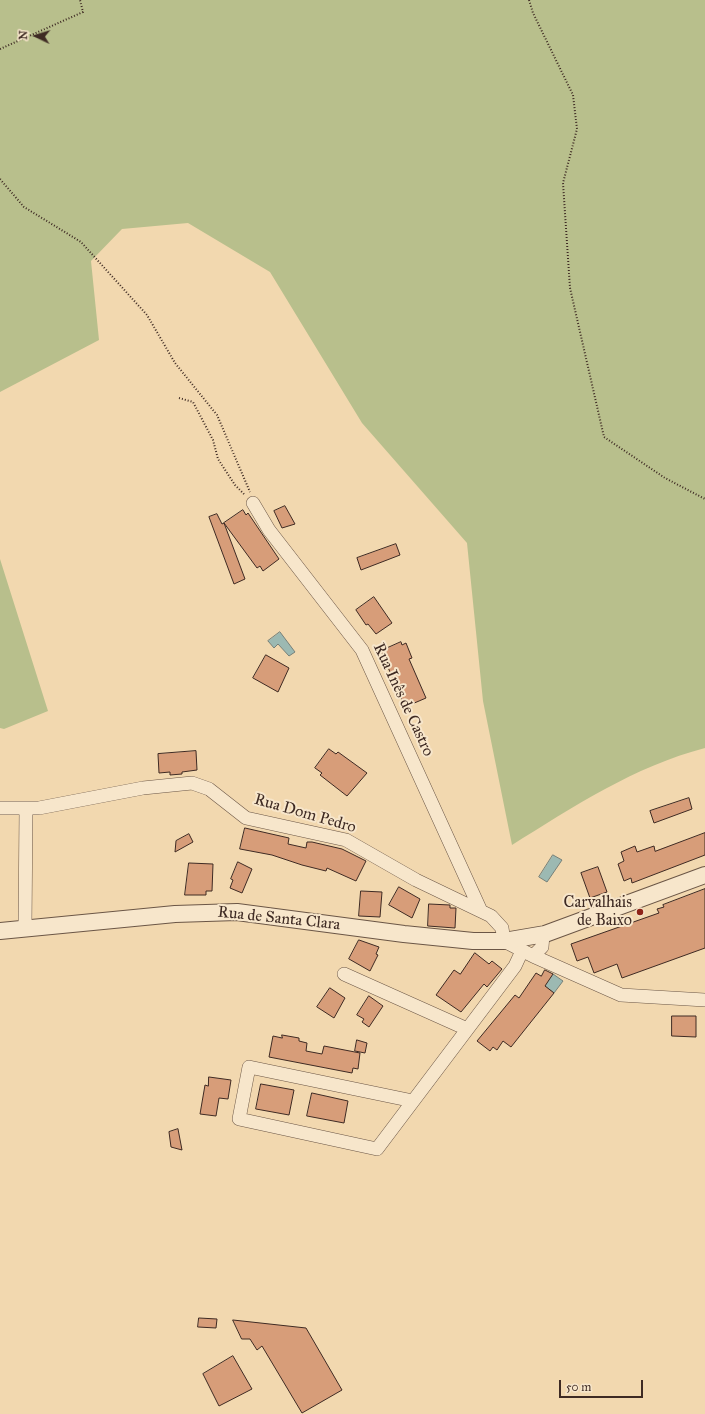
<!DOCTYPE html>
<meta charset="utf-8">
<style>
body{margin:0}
#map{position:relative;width:705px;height:1414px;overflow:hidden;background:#f2d8af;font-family:"IM FELL Great Primer",serif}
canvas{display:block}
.north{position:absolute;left:16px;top:16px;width:40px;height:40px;-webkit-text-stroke:3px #f7e6cb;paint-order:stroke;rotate:274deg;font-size:11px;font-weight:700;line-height:16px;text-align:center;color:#3e2a23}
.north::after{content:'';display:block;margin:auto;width:14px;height:18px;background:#3e2a23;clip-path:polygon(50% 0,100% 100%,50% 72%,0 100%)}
.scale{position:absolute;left:559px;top:1380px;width:84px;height:18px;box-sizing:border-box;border:2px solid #3e2a23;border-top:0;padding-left:5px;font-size:12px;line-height:14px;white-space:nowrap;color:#3e2a23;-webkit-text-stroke:3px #f7e6cb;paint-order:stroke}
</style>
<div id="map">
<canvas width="705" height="1414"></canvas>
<div class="north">N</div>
<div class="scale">50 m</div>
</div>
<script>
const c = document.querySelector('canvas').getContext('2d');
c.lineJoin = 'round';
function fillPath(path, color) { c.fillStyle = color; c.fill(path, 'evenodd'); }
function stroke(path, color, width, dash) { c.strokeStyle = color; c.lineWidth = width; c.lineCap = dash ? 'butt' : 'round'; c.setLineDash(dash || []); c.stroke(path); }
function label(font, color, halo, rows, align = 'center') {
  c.font = font + ' "IM FELL Great Primer",serif'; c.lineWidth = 4; c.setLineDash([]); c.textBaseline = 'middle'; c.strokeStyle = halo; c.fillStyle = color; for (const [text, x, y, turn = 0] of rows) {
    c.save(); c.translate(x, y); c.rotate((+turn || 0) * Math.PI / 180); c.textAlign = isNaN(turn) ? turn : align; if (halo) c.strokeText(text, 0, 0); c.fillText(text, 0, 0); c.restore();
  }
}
const green = new Path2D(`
 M0,0H705V748C635,766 573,807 512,845L483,701L467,543L362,423L270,272L188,223L122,229L91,261L99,340L0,392Z
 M0,559L48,711L4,729L0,728Z`);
const water = new Path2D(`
 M280,632L295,652L289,656L278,644L274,648L268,641Z
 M553,855L562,860L547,882L539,877Z
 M553,974L563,981L554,993L545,986Z`);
const building = new Path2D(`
 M285,506L295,524L282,528L274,511Z
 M243,510L246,515L248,513L279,559L263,571L260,566L257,568L224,523Z
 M217,514L222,524L224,523L245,579L234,584L209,517Z
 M396,544L400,555L361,570L357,558Z
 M374,597L392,623L376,634L368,624L366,625L356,610Z
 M401,642L402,645L406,643L412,658L409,659L426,698L405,707L381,651Z
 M266,655L289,668L278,692L253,678Z
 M329,749L336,754L338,752L367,773L347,796L320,775L322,773L315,768Z
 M196,751L197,770L182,772V774L170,775V772L159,773L158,754Z
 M689,798L692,809L654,823L650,811Z
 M245,828L289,838L288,844L306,848L307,842H312L342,849L366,861L356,881L327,868L326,871L302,865L272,855L240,849Z
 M705,833V855L632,883L631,878L624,881L618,864L624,861L621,852L635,846L637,852L654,846L655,851Z
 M189,834L193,842L175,852L176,841Z
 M238,862L252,869L242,893L230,888L233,880L231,879Z
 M189,863L213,864L212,891H206V895H185Z
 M598,867L607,892L590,898L581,873Z
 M399,887L420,899L412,918L389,905Z
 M705,889V948L622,978L617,964L594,973L588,957L577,961L571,944L659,913L657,909L664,907L663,905Z
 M361,891L382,892L380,917L359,916Z
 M429,904L450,905V908H456L455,928L428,926Z
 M359,940L379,947L376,954L378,955L370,971L349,959Z
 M475,953L489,964L492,961L502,969L487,987L484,984L461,1012L436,995L454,970L460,974Z
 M545,970L553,974L545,986L554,993L511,1047L503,1041L497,1050L493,1047L490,1051L477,1041L515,995L519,998L536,973L541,976Z
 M330,988L345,998L334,1018L317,1007Z
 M369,996L383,1006L369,1027L362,1022L364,1019L357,1015Z
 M672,1016H696V1037L672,1036Z
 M282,1035L299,1038V1041L307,1043L306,1051L322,1054L324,1046L360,1053L358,1069L353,1068L352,1073L269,1057L273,1036L282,1038Z
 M357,1040L367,1043L365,1053L355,1051Z
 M209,1077L231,1080L228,1099L219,1098L216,1116L200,1114L205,1085L208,1086Z
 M261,1084L294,1090L289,1115L256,1109Z
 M312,1093L348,1101L344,1123L307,1116Z
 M178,1129L182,1150L171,1147L169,1132Z
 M199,1318L217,1319L216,1328L198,1327Z
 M233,1320L306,1328L342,1390L302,1413L262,1346L257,1350L250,1339H242Z
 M233,1356L252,1389L219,1406L203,1374Z`);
const path = new Path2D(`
 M529,0L533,13L573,95L577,129L563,183L570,288L604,437L665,478L705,499
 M0,49L83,12L80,0
 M0,179L24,207L81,242L147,315L175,363L217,415L250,492
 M179,398L193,402L213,440L218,459L235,485L245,495`);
const minor = new Path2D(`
 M253,503L269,530L362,650L480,909
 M0,808H39L143,788L192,783L209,789L246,818L346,840L416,880L491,916L502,928L504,941L533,956L542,947L543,935
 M25,929L26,808
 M533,956L621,995L705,1000
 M344,974L467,1029
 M413,1101L249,1067L239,1119L377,1149L515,966L522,951`);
const tertiary = new Path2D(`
 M0,931L175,914L237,912L404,934L473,941H504L545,934L705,875`);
const markers = [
 [640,912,4,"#8f2418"]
];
const streetNames = [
 ["Rua Inês de Castro",403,700,65],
 ["Rua Dom Pedro",305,814,16],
 ["Rua de Santa Clara",279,919,6]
];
const poiNames = [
 ["Carvalhais",632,903],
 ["de Baixo",632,921]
];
fillPath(green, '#b8bf8c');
fillPath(water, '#9cb9b2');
stroke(water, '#768079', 1);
fillPath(building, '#d79d79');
stroke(building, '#3e2a23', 1);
stroke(minor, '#6b5646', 14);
stroke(tertiary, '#6b5646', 18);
stroke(path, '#3e2a23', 2, [1, 2]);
stroke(minor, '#f7e6cb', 13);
stroke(tertiary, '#f7e6cb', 16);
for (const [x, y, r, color] of markers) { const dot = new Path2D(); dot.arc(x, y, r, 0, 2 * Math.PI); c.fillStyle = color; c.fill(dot); stroke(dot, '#f7e6cb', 1.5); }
label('16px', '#3e2a23', '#f7e6cb', streetNames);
label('16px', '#3e2a23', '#f7e6cb', poiNames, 'right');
</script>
